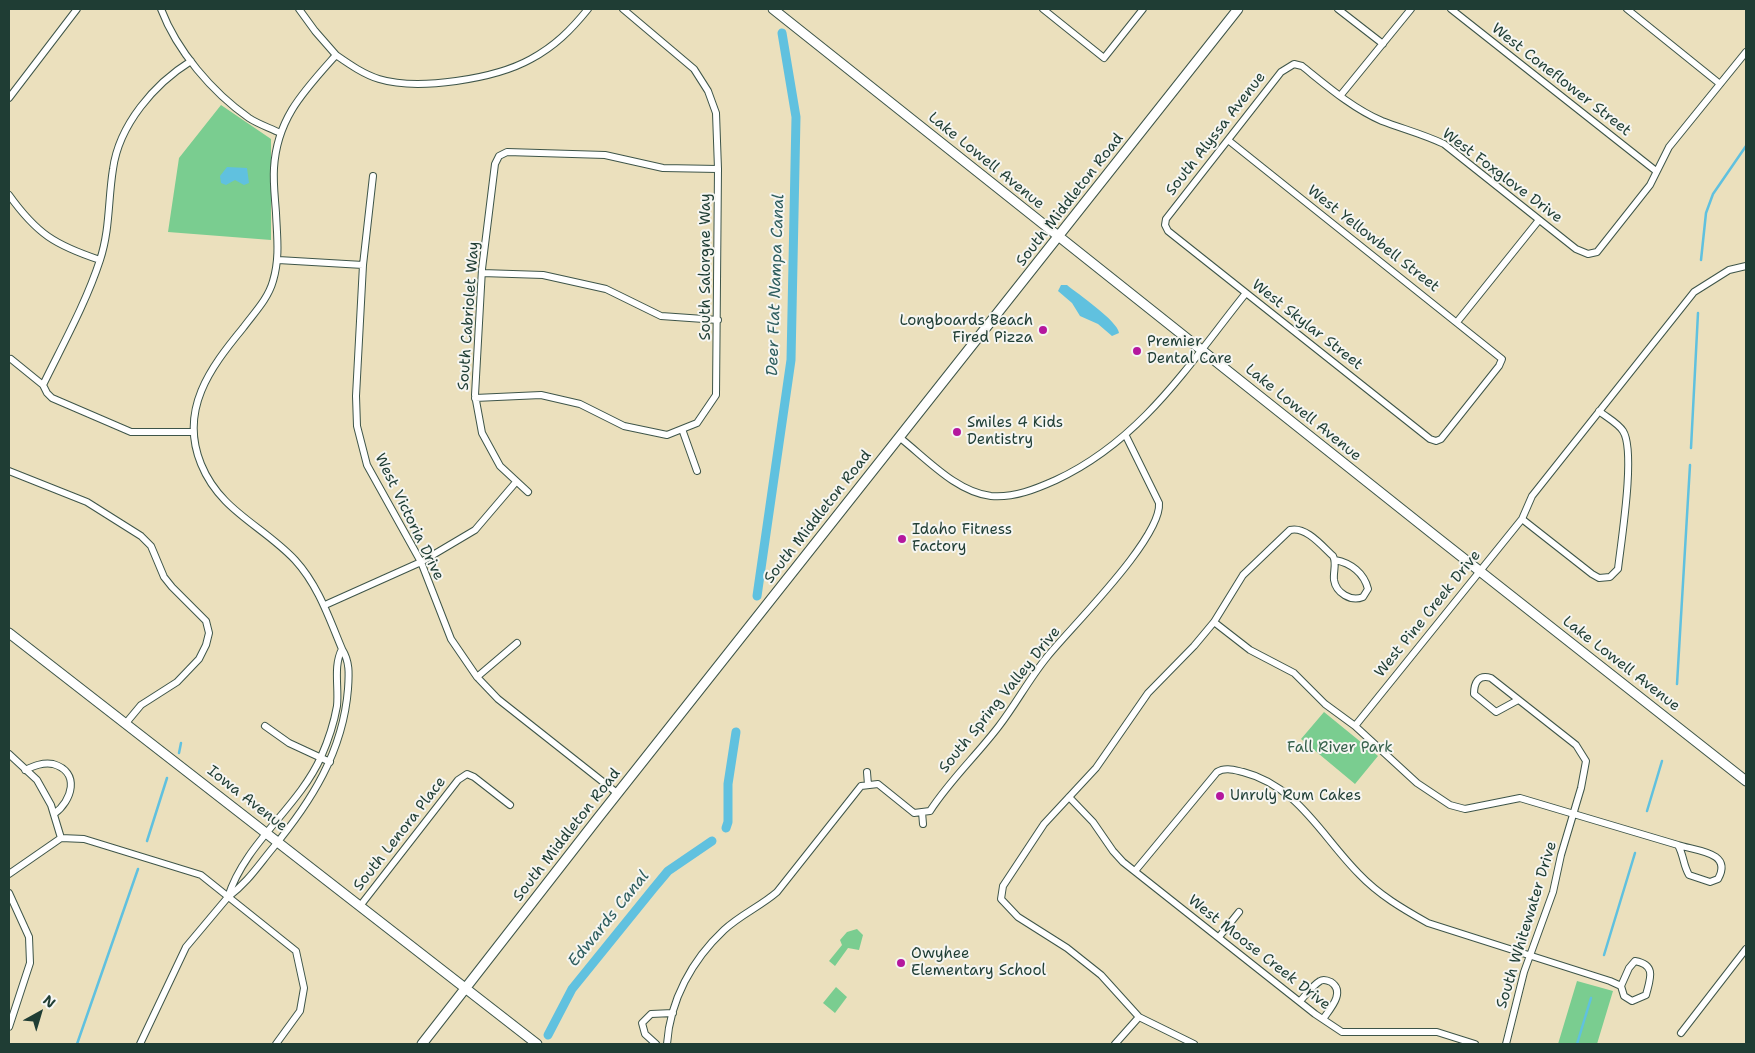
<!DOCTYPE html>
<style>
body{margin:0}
#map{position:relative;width:1755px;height:1053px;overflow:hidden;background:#ebe0bd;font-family:"Shantell Sans",sans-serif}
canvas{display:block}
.frame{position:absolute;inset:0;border:10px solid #1f3d34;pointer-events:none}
.north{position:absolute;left:15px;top:988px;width:50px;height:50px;-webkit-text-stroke:4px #f6f6f2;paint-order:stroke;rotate:39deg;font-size:14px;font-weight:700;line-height:20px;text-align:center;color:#1f3d34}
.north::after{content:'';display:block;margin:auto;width:18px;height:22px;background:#1f3d34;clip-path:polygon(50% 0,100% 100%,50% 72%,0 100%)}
</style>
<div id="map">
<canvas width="1755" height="1053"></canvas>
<div class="frame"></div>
<div class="north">N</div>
</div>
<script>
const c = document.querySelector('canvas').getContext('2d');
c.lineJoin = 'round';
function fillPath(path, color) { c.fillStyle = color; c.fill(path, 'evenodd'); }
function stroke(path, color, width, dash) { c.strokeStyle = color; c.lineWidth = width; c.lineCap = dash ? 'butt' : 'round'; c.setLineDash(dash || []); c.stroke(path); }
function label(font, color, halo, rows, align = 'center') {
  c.font = font + ' "Shantell Sans",sans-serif'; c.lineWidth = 4; c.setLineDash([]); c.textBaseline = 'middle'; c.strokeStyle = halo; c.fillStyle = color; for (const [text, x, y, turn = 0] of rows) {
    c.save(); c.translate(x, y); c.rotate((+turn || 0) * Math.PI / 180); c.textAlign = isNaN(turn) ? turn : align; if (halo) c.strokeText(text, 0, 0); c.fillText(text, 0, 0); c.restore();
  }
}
const green = new Path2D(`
 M221,105L271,139V240L168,232L179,158Z
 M1324,712L1378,756L1355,784L1301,739Z
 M857,929L863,935L859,950L848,948L835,966L829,961L842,945L840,940L847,932Z
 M1577,981L1613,991L1597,1044H1558Z
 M836,987L847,997L835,1013L823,1003Z`);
const water = new Path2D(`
 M227,167L247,168L249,183L244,185L235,180L226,185L221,183L220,176Z
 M1061,285H1067C1078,294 1118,321 1119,333L1112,336L1098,324L1080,316L1072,303L1058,291Z`);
const stream = new Path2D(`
 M1701,260L1706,213L1713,194L1746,146
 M1691,448L1698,313
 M1677,684L1690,465
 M179,753L181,743
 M1647,811L1662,761
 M147,841L167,778
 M1604,955L1635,853
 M77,1044L138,869
 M1577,1044L1591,998`);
const canal = new Path2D(`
 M757,596L791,360L796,117L782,33
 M726,828L728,822V784L736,732
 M548,1035L572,989L653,889L668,871L712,841`);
const street = new Path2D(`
 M161,9C177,51 212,92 249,118C258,124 270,128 280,133
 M299,9L315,31L336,55
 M1043,9L1104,58L1143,9
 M1338,9L1383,44
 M1451,9L1656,171
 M1627,9L1720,84
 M1340,96L1411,9
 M9,98L77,9
 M1228,140L1502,359L1499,366L1441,439L1436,441L1430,439L1168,231L1165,225L1166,219L1281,72L1294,64L1302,66C1327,86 1352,108 1382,121C1403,129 1423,134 1444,144L1576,249L1588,254L1597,252L1650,185L1669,147L1746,52
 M373,176L363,265L356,396L357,426L367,465L421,562L451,639L477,677L498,699L617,793
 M9,195C37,234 55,245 100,260
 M278,260L363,265
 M482,273L543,275L606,289L661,316L718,320
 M1457,322L1539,220
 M11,359L43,385L47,393L52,398L131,432H193
 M43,385C63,344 86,303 100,260C110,230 108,200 113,169C119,125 154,84 191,61
 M475,398L541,395L580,404L624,426L667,435L697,423L716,395L718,169L716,113L708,91L694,69L623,9
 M682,429L697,471
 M899,437C926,458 956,492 991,496C1014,498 1036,489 1056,480C1142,440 1189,364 1246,293
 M9,471L87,502L141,536L151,546L164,577L172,587L206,621L209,633L206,645L199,659L177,682L141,705L126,723
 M528,492L500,466L482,433L475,395L482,269L495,164L499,156L507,152L605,155L663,168L718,169
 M1522,519L1592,574L1599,578L1610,577L1618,569C1621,542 1636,451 1623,431C1618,423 1606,417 1599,411
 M325,605L421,562L475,530L516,482
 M1214,622L1250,650L1294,673L1325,704L1355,726L1417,783L1450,805L1465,809L1520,798L1678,845C1684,856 1683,865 1689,875L1710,882L1718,879C1733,852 1697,851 1678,845
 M342,649C329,618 318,585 295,560C262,525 220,511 201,464C179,410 210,368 243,328C254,313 268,299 273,281C280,258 277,236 276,213C275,198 273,183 274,168C277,118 304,91 336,55C349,64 363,74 379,79C418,91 495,79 531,59C555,46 571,30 588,9
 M342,649C350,662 349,674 348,689C343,752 311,802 272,849C258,866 247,883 228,897C245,843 298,808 321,757C328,741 334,723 337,706C339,687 333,666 342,649Z
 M477,677L517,643
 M265,726L289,743L330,762
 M1355,726L1522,519L1532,496L1694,292L1729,270L1746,266
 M9,754L37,780L51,805L61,838
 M25,770C34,766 43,762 53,764C81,772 72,801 54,814
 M867,772L868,785
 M1069,797L1093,822L1113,851L1123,862L1315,1014L1342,1032H1437L1475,1044
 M922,812L923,824
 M61,838L84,839L201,875L296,951L304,988L300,1011L276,1044
 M1135,871L1217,772C1225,767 1234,770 1243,772C1298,786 1322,837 1359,874C1379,895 1403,909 1428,923L1610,981L1621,986L1624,996L1632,1001L1646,995C1650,979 1657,965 1635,961L1629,968L1621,986
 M9,874L61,838
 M9,893L29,937L30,963L9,1027
 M360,906L458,780L467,774L474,777L510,805
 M1219,937L1239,912
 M1300,1001C1306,995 1312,986 1320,981C1323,979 1327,980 1331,982C1346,992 1330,1009 1323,1019
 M1681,1033L1746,949
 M140,1044L186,947L228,897
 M656,1044L645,1034L642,1023L651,1014L673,1013
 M667,1044C670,1000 692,960 724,930C740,915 761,906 777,892L861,786L878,784L914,813L930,811C950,780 977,755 999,726C1016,704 1029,679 1047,657C1071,627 1162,538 1159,503L1126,436
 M1115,1044L1139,1017
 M1194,1044L1139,1017L1101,975L1067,948L1018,917L1001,899L1003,886L1044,824L1096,768L1148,693L1194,646L1214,622L1243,575L1290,530C1306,526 1322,546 1333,556C1337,563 1333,572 1334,580C1336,593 1351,602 1363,597L1368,589C1364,573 1351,563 1335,560
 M1506,1044L1524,972L1553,892L1561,855L1581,788L1586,761L1576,745L1491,678C1478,674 1474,683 1474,694L1496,712L1518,700`);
const secondary = new Path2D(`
 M773,9L1434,535L1746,781
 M9,633L537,1044
 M422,1044L598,818L1238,9`);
const markers = [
 [1043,330,5,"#b5179e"],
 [1137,351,5,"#b5179e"],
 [957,432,5,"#b5179e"],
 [902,539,5,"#b5179e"],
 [1220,796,5,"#b5179e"],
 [901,963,5,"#b5179e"]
];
const streetNames = [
 ["West Coneflower Street",1561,80,38],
 ["South Alyssa Avenue",1216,134,-52],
 ["Lake Lowell Avenue",986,161,39],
 ["West Foxglove Drive",1502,176,37],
 ["South Middleton Road",1070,200,-52],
 ["West Yellowbell Street",1373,239,38],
 ["South Salorgne Way",706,267,-90],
 ["South Cabriolet Way",469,316,-86],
 ["West Skylar Street",1307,325,38],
 ["Lake Lowell Avenue",1303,413,39],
 ["West Victoria Drive",409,517,64],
 ["South Middleton Road",818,517,-52],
 ["West Pine Creek Drive",1428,614,-51],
 ["Lake Lowell Avenue",1621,664,38],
 ["South Spring Valley Drive",1000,700,-51],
 ["Iowa Avenue",247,799,38],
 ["South Lenora Place",400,834,-52],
 ["South Middleton Road",567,835,-52],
 ["South Whitewater Drive",1527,925,-73],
 ["West Moose Creek Drive",1259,953,38]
];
const poiNames = [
 ["Longboards Beach",1033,321,"right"],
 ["Fired Pizza",1033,338,"right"],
 ["Premier",1147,342],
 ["Dental Care",1147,359],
 ["Smiles 4 Kids",967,423],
 ["Dentistry",967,440],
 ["Idaho Fitness",912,530],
 ["Factory",912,547],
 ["Unruly Rum Cakes",1230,796],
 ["Owyhee",911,954],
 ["Elementary School",911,971]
];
const parkNames = [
 ["Fall River Park",1340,748]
];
const waterNames = [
 ["Deer Flat Nampa Canal",776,285,-88],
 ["Edwards Canal",609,919,-51]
];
fillPath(green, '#7acd90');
fillPath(water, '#60c1df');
stroke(stream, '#60c1df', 2.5);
stroke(canal, '#60c1df', 9);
stroke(street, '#3e5549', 8);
stroke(secondary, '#3e5549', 11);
stroke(street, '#fff', 6);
stroke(secondary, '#fff', 9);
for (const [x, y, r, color] of markers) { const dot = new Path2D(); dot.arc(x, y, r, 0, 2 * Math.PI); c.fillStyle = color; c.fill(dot); stroke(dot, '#f6f6f2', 2); }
label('15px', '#1f3d34', '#f6f6f2', streetNames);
label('15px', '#1f3d34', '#f6f6f2', poiNames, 'left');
label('15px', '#36614b', '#f6f6f2', parkNames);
label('italic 16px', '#2f5e5f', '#f6f6f2', waterNames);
</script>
